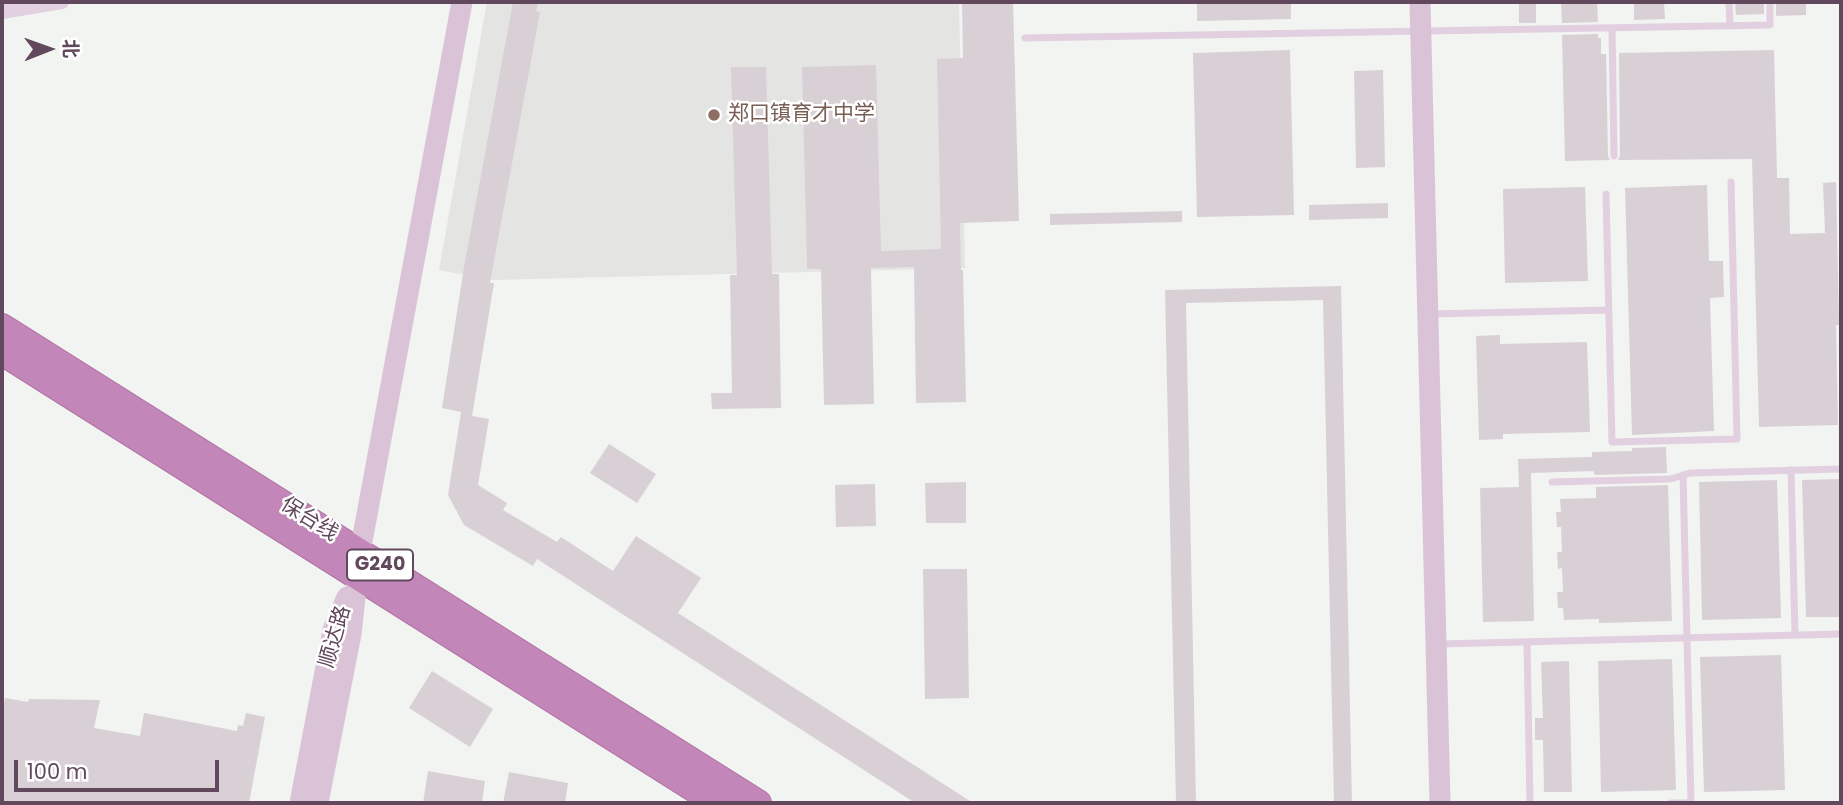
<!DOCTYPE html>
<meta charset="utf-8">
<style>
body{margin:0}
#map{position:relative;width:1843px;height:805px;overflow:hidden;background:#f2f4f1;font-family:Poppins,"Noto Sans SC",sans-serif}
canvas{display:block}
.frame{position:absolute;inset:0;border:4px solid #61485d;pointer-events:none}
.north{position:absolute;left:14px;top:14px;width:70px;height:70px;-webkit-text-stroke:5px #fff;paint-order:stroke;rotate:89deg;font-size:19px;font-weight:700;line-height:28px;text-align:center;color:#61485d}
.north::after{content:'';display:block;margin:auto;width:24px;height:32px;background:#61485d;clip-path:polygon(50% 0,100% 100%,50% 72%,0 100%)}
.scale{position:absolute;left:14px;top:760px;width:205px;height:32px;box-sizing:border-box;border:4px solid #61485d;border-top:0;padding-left:9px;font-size:21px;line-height:24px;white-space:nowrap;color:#61485d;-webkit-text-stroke:5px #fff;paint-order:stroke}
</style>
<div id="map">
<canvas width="1843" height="805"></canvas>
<div class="frame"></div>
<div class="north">北</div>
<div class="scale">100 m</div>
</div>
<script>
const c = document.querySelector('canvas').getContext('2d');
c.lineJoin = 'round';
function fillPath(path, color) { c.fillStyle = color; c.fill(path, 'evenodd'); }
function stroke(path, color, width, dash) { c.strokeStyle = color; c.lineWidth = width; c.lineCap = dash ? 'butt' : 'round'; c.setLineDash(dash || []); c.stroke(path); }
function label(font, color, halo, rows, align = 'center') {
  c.font = font + ' Poppins,"Noto Sans SC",sans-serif'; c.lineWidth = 5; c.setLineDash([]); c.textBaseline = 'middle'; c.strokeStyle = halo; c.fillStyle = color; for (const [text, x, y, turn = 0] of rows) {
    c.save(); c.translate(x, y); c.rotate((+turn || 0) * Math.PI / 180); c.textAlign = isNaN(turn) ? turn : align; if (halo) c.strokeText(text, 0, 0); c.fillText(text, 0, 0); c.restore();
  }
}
const education = new Path2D(`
 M487,2H959L965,268L492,280L439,270Z`);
const building = new Path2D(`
 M513,2H538L536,11L540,12L490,283H494L472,416L489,419L478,485L507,503L503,510L557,542L561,537L613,571L636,536L701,578L678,613L973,803H915L537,559L533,566L464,525L448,495L461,412L442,408L464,267Z
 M962,2H1013L1019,221L960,223L961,270H963L966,402L916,403L914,267L871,268L874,404L824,405L821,269H807L802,67L876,65L881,251L941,249L937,59L963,58Z
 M1197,2H1291V19L1197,21Z
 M1519,2H1536V23H1519Z
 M1561,2H1597L1598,22L1562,23Z
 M1634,2H1664L1665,19L1634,20Z
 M1735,2H1764V14L1736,15Z
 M1776,2H1806V15L1776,16Z
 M1598,34V38H1601V54H1606L1608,156L1610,160L1565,161L1562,35Z
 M1290,50L1294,215L1197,217L1193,53Z
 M1774,50L1777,178H1789L1790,234L1825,233L1823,183L1836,182L1839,325H1836L1838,425L1759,427L1752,159L1618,160L1620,156L1619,53Z
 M731,67H766L772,274H779L781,408L712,409L711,393H732L730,275H737Z
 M1383,70L1385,167L1356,168L1354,71Z
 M1707,185L1709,261H1723L1724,297L1710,298L1714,431L1632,435L1625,188Z
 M1585,187L1588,281L1505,283L1503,189Z
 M1388,203V218L1309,220V205Z
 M1182,211V222L1050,225V214Z
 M1341,286L1352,803H1334L1323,300L1186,303L1196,803H1176L1165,290Z
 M1500,335V344L1587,342L1590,432L1503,434V439L1479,440L1476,336Z
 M609,444L656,474L637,503L590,473Z
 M1666,447L1667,473L1595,475L1593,471L1531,473L1534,621L1483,622L1480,488L1519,487L1518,459L1592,457V452L1632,451V448Z
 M1841,479V617H1806L1802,480Z
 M1777,480L1781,618L1702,620L1699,482Z
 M966,482V523H926L925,483Z
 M875,484L876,526L836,527L835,485Z
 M1668,485L1672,621L1599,623V619L1564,620L1563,608H1558L1557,592H1563L1562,568L1558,569L1557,552H1562L1561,527H1557L1556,512H1561L1560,499L1596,498V487Z
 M923,569H967L969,698L925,699Z
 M1781,655L1785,790L1704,792L1700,657Z
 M1672,659L1676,790L1601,792L1598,661Z
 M1569,661L1572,792H1544L1543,740H1535V718H1543L1541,662Z
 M432,671L493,709L470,747L409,708Z
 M5,698L28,702L29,699L100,700L94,728L140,736L144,713L237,731L238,725L243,726L246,713L265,717L249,803H2V713Z
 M428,771L485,781L482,803H423Z
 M509,772L568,783L565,803H503Z`);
const lane = new Path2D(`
 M1729,2L1730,26
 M1612,28L1614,156
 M1025,38L1770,25V2
 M1606,194L1612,442L1737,439L1731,182
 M1431,314L1608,310
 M1791,470L1795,635
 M1552,482L1671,479L1690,473L1841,469
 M1527,642L1530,803
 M1440,644L1841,634
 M1671,803H1691L1683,475`);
const street = new Path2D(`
 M2,12L62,2`);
const secondary = new Path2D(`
 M1420,2L1440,803
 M300,803L333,630L347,597
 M318,803L351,634L360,552L462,2`);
const highway = new Path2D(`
 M2,327L758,803
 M2,352L717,803`);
const markers = [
 [714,115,7,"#8d6e63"]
];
const shields = [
 [380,565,66]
];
const shieldNames = [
 ["G240",380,565]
];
const educationNames = [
 ["郑口镇育才中学",728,115]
];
const streetNames = [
 ["保台线",309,520,32],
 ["顺达路",336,637,-74]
];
fillPath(education, '#e4e5e2');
fillPath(building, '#d9d0d6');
stroke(highway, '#af71a3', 28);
stroke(lane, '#e2cfe0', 7);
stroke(street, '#e2cfe0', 14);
stroke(secondary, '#dbc3d7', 21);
stroke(highway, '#c386b8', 26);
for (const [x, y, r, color] of markers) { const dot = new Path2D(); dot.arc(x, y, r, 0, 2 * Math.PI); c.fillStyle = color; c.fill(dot); stroke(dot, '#fff', 2.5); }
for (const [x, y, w] of shields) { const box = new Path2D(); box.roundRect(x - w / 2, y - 15.5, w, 31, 5); c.fillStyle = '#fff'; c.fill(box); stroke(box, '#61485d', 2); }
label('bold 19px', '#61485d', null, shieldNames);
label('21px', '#785e54', '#fff', educationNames, 'left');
label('21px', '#61485d', '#fff', streetNames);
</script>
